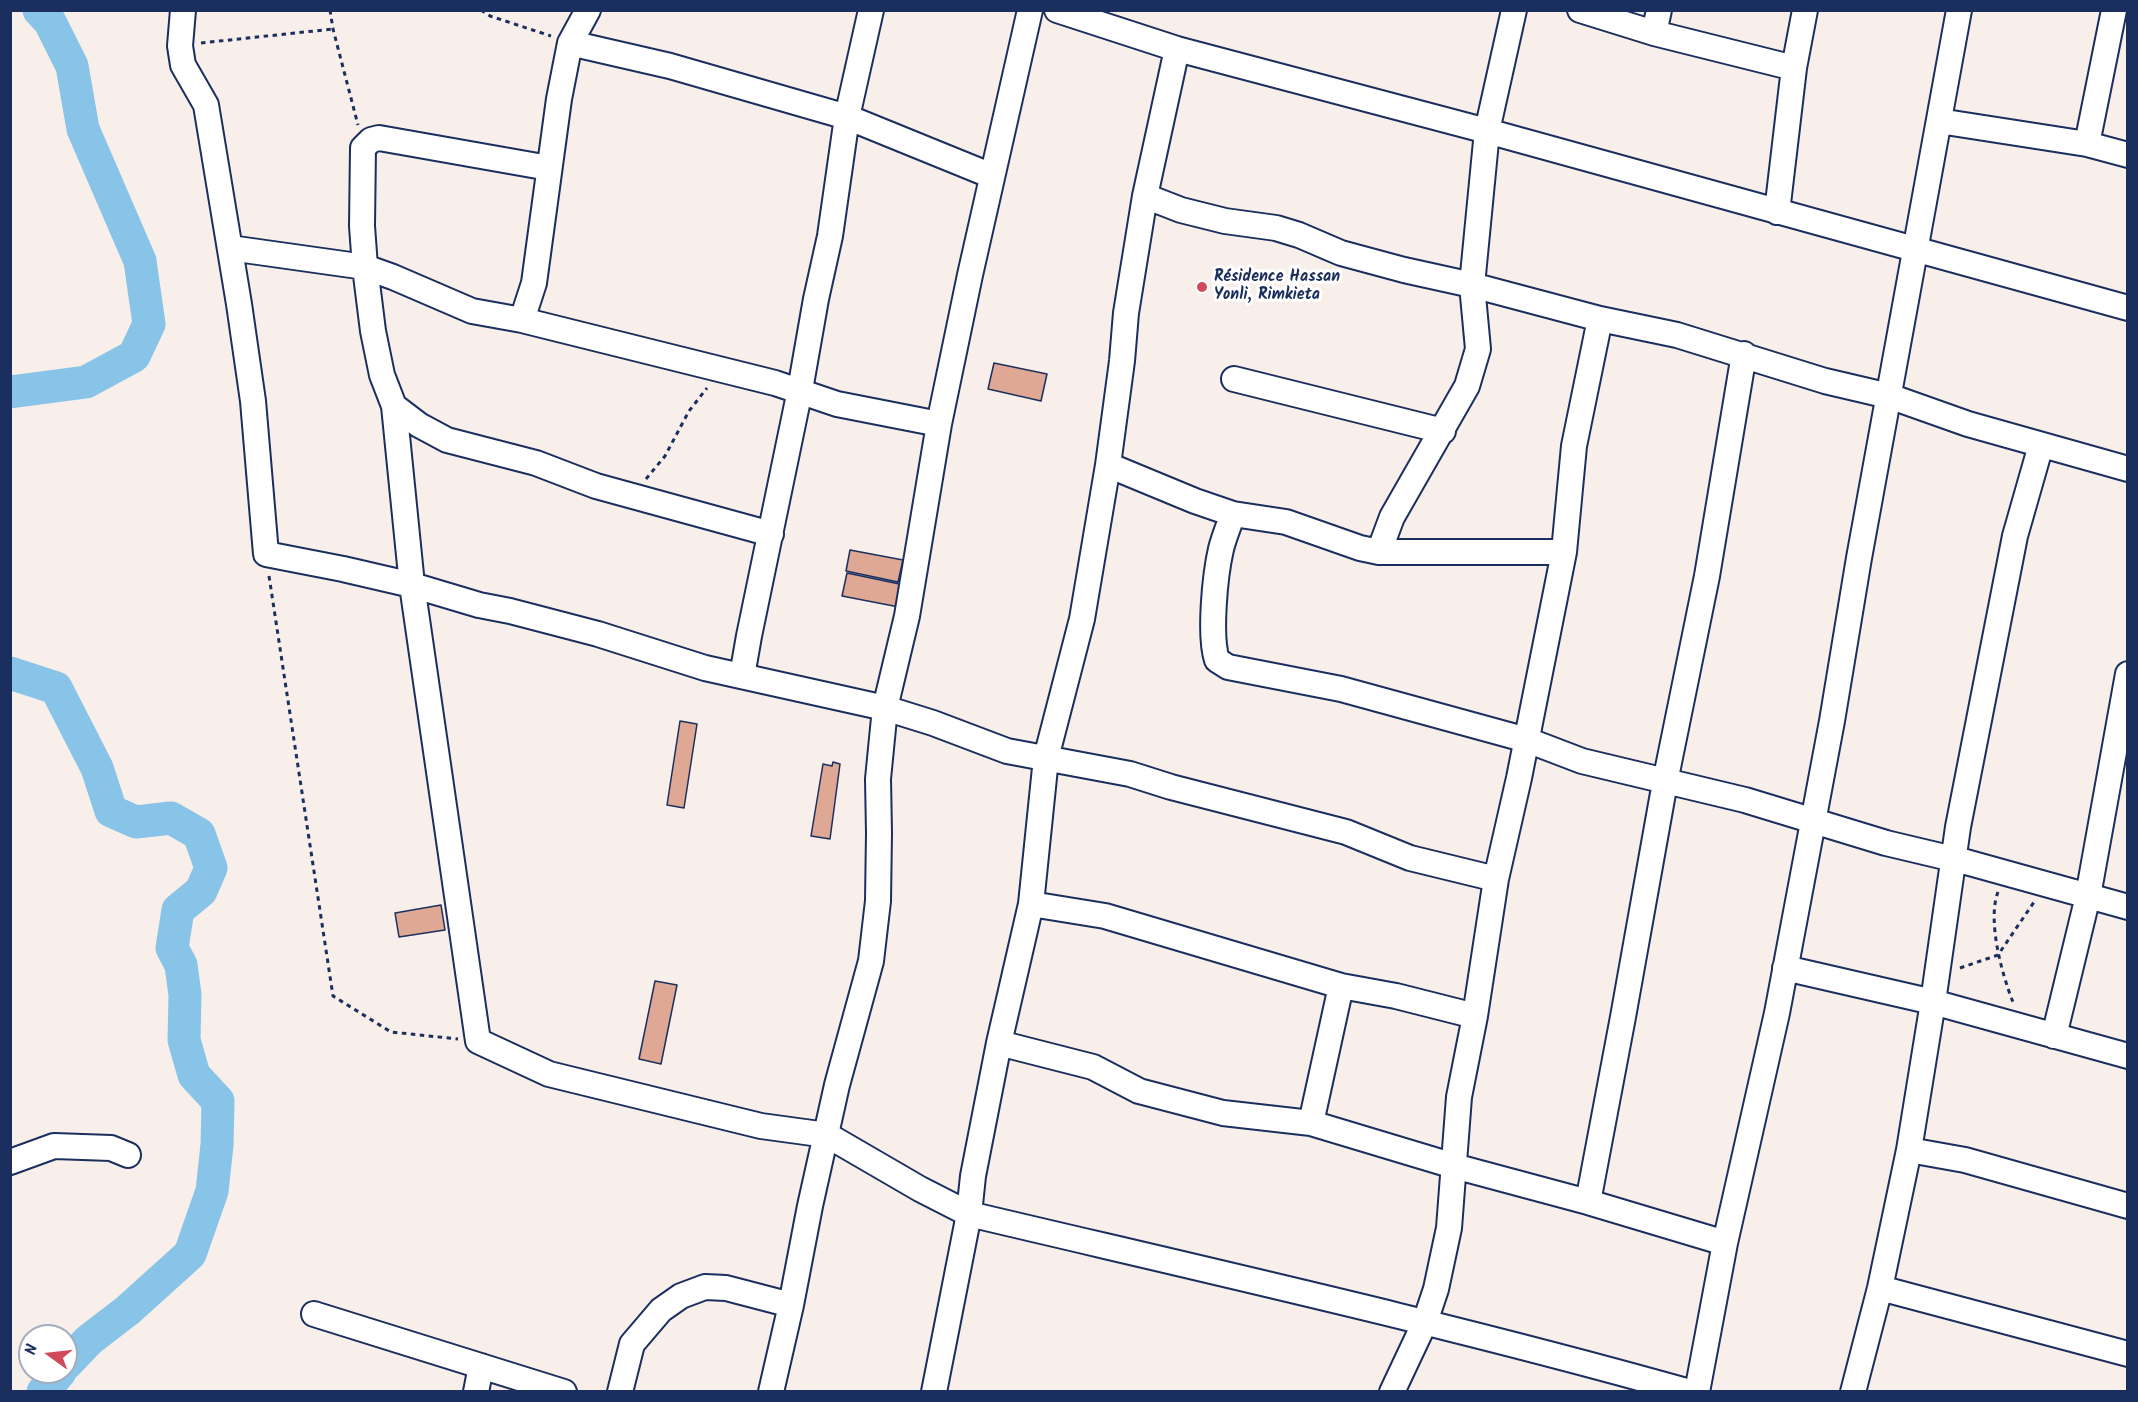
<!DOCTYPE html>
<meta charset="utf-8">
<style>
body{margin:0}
#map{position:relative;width:2138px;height:1402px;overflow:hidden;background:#f8eeea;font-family:Kalam,sans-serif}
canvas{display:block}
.frame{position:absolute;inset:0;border:12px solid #1b2f5e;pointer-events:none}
.north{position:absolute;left:18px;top:1324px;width:60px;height:60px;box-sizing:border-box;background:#fff;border:2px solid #a4acbf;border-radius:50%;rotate:285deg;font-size:16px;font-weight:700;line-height:24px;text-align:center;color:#1b2f5e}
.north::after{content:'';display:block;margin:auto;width:21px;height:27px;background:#d1495b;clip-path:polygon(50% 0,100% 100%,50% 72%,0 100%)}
</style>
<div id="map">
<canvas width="2138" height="1402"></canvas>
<div class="frame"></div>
<div class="north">N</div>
</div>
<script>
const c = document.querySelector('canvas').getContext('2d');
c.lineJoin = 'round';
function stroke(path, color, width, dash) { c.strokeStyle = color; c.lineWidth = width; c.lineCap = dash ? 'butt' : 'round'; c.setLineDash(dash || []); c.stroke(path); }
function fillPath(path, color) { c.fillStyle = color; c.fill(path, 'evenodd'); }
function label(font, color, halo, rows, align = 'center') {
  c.font = font + ' Kalam,sans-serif'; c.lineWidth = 6; c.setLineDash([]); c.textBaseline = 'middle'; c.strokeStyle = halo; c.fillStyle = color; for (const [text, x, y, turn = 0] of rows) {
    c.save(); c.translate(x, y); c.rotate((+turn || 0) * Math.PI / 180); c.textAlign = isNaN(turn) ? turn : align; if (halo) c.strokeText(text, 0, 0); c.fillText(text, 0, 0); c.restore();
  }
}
const river = new Path2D(`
 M10,392L86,382L134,356L149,324L140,261L83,129L72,66L50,22L39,10
 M10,673L56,688L97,768L111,811L136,822L171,818L199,834L211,868L201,891L178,910L172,948L181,965L185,995L184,1040L194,1075L218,1101L217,1145L212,1191L190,1254L128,1310L89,1340L66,1364
 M43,1392L60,1372`);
const building = new Path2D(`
 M994,363L1047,374L1041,401L988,389Z
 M850,550L903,560L898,582L846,571Z
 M847,573L909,586L904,608L842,596Z
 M680,721L697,724L684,808L667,805Z
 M833,762L840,764L830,839L811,836L823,764L832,766Z
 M441,905L445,930L399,937L395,913Z
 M655,981L677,985L661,1064L639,1059Z`);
const path = new Path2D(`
 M330,10L333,29L358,125
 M481,10L490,16L551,36
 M201,43L333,29
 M646,479L665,456L689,411L707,388
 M269,576L333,996L391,1032L458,1039
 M1998,892C1987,920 2002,975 2013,1002
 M1960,968L1998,955L2034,902`);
const minor = new Path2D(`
 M183,10L180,46L183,65L206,105L239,304L253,401L266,554L343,569L412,585L479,605L510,611L598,634L705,668L885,708L933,723L1007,751L1130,774L1171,787L1346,832L1410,858L1496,879
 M1057,10L1177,49L1487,131L2128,308
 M1580,10L1654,33L1794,68
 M1654,33L1659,10
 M570,43L670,66L847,117L992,176
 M1939,121L2087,144L2128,155
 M2087,144L2114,10
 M549,168L379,138L371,140L363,148L362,226L365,267L373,331L382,375L394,406L419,425L447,440L536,463L596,486L771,534
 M1145,196L1181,210L1225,221L1276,228L1299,235L1341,253L1404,270L1472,285L1600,319L1677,335L1825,381L1889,396L1968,424L2128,469
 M1777,212L1794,68L1805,10
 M230,248L365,267L393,277L472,311L522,320L775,383L837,404L939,424
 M522,320L534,283L559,99L570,43L588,10
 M1234,379L1443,431
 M394,406L412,585L478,1041L549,1074L761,1126L827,1135L920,1189L969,1214C1210,1271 1452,1325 1690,1392
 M1108,465L1195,501L1233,514L1286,522L1360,548L1379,552H1564
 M1233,514C1229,525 1224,537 1221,549C1215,575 1209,636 1217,660L1228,667L1341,689L1527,740L1582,761L1745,800L1886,843L1966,862L2128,907
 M1379,552L1392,517L1467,386L1478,349L1472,285L1487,131L1514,10
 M742,676L749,636L800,390L816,299L830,236L847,117L871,10
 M1031,904L1105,916L1341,986L1396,996L1475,1016
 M1785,968L1933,1002L2128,1056
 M2054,1036L2088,896L2128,674
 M999,1043L1093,1067L1139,1091L1223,1113L1311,1123L1454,1166L1588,1202L1725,1243
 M1311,1123L1341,986
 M1909,1150L1965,1160L2128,1206
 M10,1162L54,1146L111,1148L128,1155
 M1588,1202L1623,1017L1665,782L1707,576L1744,354
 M1880,1288L2128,1354
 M314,1314L564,1392
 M476,1392L481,1366
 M620,1392L632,1344L661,1310L681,1296L705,1287L726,1288L791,1305
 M771,1392L791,1305L810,1206L837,1085L871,961L878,901L879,833L878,779L885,708L907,616L939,424L970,275L1030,10
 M934,1392L969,1214L973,1176L999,1043L1031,904L1046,758L1082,619L1108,465L1122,361L1126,313L1145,196L1177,49
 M1392,1392L1425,1322L1436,1289L1449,1228L1459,1097L1475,1016L1496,879L1519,778L1564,552L1574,446L1600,319
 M1697,1392L1725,1243L1777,1013L1832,721L1859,558L1959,10
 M1853,1392L1880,1288L1909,1150L1933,1002L1958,827L2015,536L2041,445`);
const markers = [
 [1202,287,6,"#d1495b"]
];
const poiNames = [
 ["Résidence Hassan",1214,278],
 ["Yonli, Rimkieta",1214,296]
];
stroke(river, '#88c4e8', 33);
fillPath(building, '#dea895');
stroke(building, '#1b2f5e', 1.5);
stroke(minor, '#1b2f5e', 28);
stroke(path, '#1b2f5e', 3, [4.5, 4.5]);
stroke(minor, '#fff', 24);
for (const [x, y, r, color] of markers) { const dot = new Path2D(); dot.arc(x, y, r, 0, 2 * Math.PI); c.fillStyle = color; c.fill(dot); stroke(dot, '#fff', 2); }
label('bold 16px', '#1b2f5e', '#fff', poiNames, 'left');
</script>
